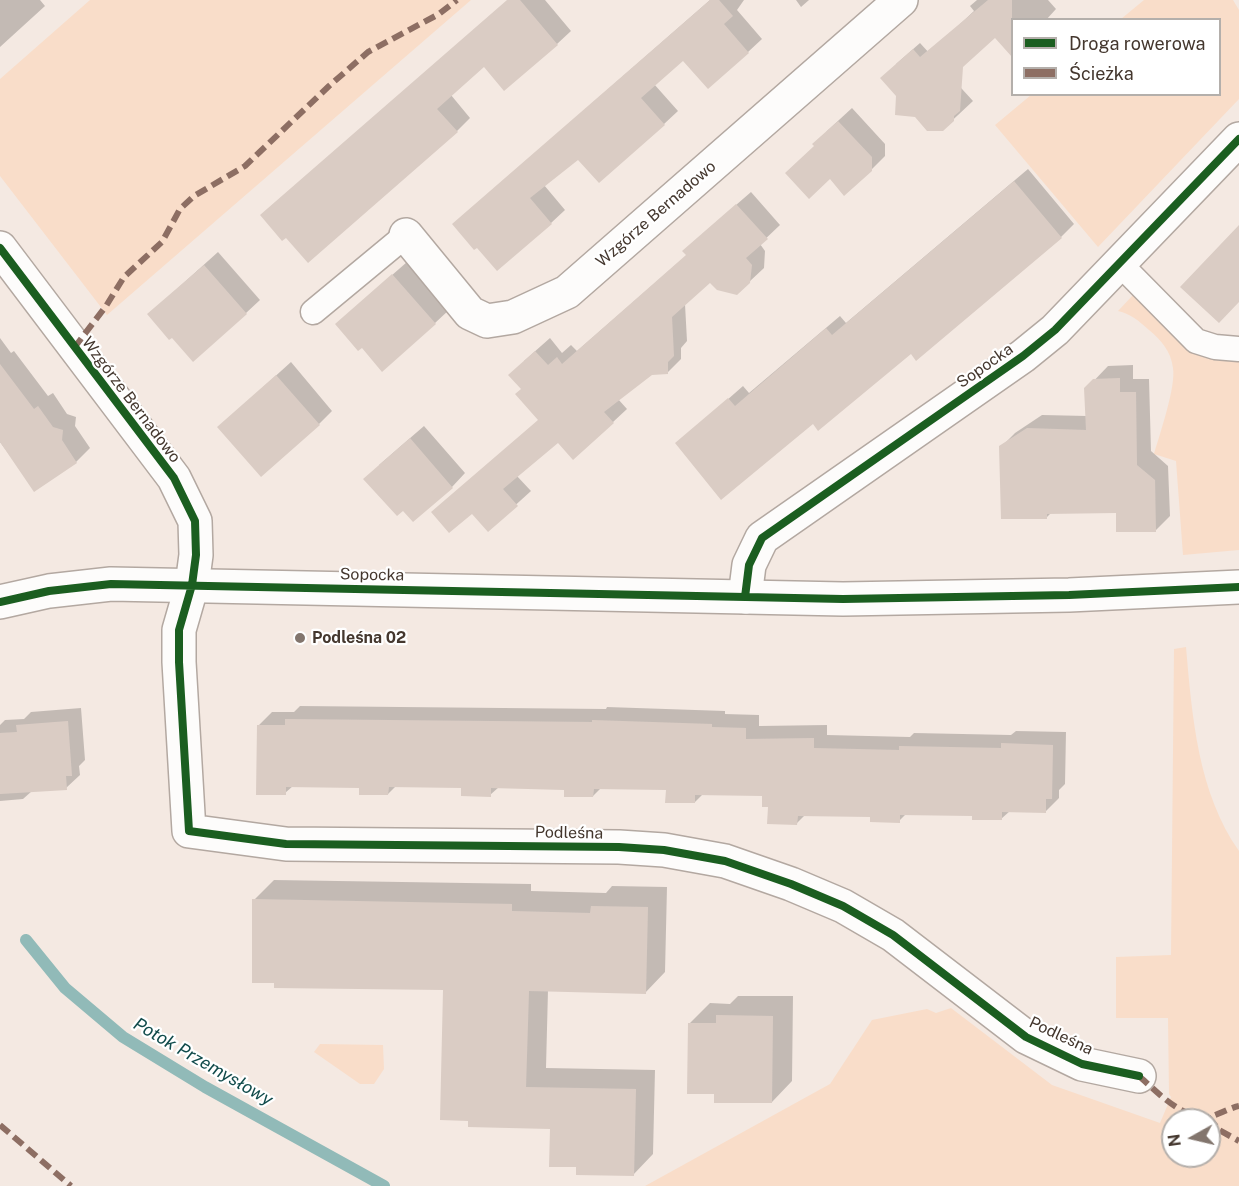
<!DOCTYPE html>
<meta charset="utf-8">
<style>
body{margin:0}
#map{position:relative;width:1239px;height:1186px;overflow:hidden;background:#f4e9e2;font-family:"Public Sans",sans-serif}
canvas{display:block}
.legend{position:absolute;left:1011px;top:18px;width:210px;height:78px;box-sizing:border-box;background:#fff;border:2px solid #b4afab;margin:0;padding:8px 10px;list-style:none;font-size:18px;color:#44372e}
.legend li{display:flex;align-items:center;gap:12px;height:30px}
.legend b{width:30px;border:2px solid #b4afab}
.north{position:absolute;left:1161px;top:1108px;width:60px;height:60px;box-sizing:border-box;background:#fff;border:2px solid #b4afab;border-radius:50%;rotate:262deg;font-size:16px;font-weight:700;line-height:24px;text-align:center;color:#44372e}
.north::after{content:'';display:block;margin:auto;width:21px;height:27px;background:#82756d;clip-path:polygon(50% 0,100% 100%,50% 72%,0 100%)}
</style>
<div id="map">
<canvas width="1239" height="1186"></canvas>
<ul class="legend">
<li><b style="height:8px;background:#1b5e20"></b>Droga rowerowa</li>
<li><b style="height:8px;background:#8d6e63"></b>Ścieżka</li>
</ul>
<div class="north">N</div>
</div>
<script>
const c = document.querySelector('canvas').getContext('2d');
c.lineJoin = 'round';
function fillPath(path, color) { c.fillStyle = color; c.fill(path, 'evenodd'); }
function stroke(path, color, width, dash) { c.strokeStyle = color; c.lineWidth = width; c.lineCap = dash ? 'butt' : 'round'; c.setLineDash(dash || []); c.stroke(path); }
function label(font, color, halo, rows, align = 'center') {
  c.font = font + ' "Public Sans",sans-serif'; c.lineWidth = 4.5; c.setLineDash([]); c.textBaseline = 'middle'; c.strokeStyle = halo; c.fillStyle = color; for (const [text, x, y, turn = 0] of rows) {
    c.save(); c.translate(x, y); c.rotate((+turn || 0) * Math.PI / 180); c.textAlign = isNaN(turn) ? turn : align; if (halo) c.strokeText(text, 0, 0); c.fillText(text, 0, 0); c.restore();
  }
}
const green = new Path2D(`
 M90,0H471L107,315L0,176V79Z
 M1144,0H1233L1239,10V99L1098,247L995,125L1031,95L1220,94V20L1121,19Z
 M1134,294L1239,358V550L1183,555L1176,461L1154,454C1160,433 1176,387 1173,368C1171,351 1161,340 1149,330C1139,321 1131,314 1118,311Z
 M1186,647C1192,716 1198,793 1239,851V1186H645L830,1084L872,1020L927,1009L936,1013L951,1008L1052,1085L1160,1123L1171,1097L1169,1094L1168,1018H1116V957L1171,955L1174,649ZM1173,1120H1209V1156H1173Z
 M320,1044L383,1045L384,1069L374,1084H360L314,1052Z`);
const shadow = new Path2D(`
 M0,0H40L45,6L0,47Z
 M509,0H545L571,31L557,44L484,65L451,95L470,118L457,131L286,236Z
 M710,0H744L737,10L762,39L748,52L683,59L654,84L678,111L664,124L599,181L578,158L544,185L565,210L551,223L454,224Z
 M796,0H809L801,7Z
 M977,0H1048L1056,9L1046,20H1012V47L1008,51L995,36L958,26L974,11L970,6Z
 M920,43L973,101L942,130L896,64Z
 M852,108L885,144V156L871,170L816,146L827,131Z
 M1028,169L1074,224L1061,237L911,352L813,422L677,444L743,386L749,393L840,316L846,323Z
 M751,192L780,225L760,244L765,251L764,268L749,282L711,281L685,304L687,341L681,348V359L667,373H651L618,399L627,409L613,422L559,441L516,475L531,491L488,530L472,512L539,419L522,389L524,361L550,338L562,353L571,345L577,351L687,255L698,238Z
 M218,252L260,300L246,313L172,336L149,314Z
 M407,262L449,310L435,323L351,311Z
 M0,338L11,353L14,351L48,396L53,393L67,414L76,417L75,426L90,448L76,462L35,490L0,442Z
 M291,362L332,411L319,424L219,427Z
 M1133,365V379H1149L1151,451L1168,466L1170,516L1156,530L1118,511L1051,513L1047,517L1001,447L1015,433L1042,415L1087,416L1086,389L1108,366Z
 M424,426L465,473L452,487L403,508L379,465Z
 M300,706L606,709L607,707L725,711V714L759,715V726L827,725V735L910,737L914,733L1011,735L1016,731L1066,732L1065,784L1059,790V798L1045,812L1010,811L1001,819L974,814L907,813L899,821L872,816L805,815L797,823L769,805L764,794H703L695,802L667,789L601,788L593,796L565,788L499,787L490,795L463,787L396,786L388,794L360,787L293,786L285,793L259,725L272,712H294Z
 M81,708L85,760L79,766L80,775L66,788L32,791L23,799L0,801V725L5,720L24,719L31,712Z
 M274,880L531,884V891L606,893L612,886L667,887L665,972L645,993L548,990L546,1068L655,1070L653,1154L633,1175L578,1166L551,1128L444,988L254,900Z
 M738,996H793L792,1081L772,1102L689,1024L710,1003L730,1004Z`);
const stream = new Path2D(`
 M26,940L65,988L123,1037L205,1087L384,1186`);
const building = new Path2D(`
 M507,0H520L558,45L504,91L484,67L437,109L458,132L308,263L286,238L282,241L260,215Z
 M710,0H719L733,16L724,24L749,53L708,89L683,61L641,98L665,125L599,183L578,160L530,198L552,224L497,271L477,248L474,250L452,224Z
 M988,0H1012V57L995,38L963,67L960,111L954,116V121L943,131H927L915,117L895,115L896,96L880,78L913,49L920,57Z
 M838,121L872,157V171L844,196L830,179L809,199L785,173L814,146L812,144Z
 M1014,181L1062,238L916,361L911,354L818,431L813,424L721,500L675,443L728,398L735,406L826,328L832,335Z
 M736,204L768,239L746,258L752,265L750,283L737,295L717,290L710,283L672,317L674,356L668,362V374L652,375L604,412L614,423L573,460L558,443L503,489L518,506L488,532L472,514L449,533L431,512L538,420L515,394L521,389L508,375L535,351L548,365L557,357L562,364L686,255L682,251Z
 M1239,225V302L1219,323L1180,287Z
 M204,265L247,314L193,362L172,338L169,340L147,314Z
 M392,274L436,324L382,372L362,348L358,351L335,324Z
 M0,364L34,409L38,406L53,427L63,430L62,440L77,463L34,492L0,442Z
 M276,375L320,425L261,477L217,427Z
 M1120,378V392H1136L1137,465L1155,480L1156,532H1116V513L1047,514V519H1001L999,446L1027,428L1086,430L1084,388L1093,379Z
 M410,438L453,488L413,522L403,511L397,516L363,479Z
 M285,719L592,722V720L712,724V727L746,728V739L814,738V748L899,750V746L1001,748V743L1053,745L1052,799H1046V813L1002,812V820H972V816L900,815V823L870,822V817L798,816L797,825L767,824L768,807H762V796L695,795V803H665L666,790L594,789L593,797H564V790L491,788V797L461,796V788L389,787L388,795H359V788L286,787V795H256L257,725H285Z
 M68,721L72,776H66L67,790L0,794V733L17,732L16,725Z
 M252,899L512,904V911L590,913L591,906L648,907L646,994L529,991L526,1087L636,1089L634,1176L576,1175V1167H549L550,1129L468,1127V1121L440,1120L443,990L274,988V983H252Z
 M716,1015L773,1016L772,1103H714V1094H687L688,1023H716Z`);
const service = new Path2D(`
 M1119,263L1196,341L1215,347L1239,349
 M313,312L406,235`);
const minor = new Path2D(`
 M406,235L470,313L487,321L513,317L567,292L901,0
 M0,248L174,478L195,521L196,555L192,585L179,630V662L189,831L286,844L619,847L664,850L725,861L791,884L843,906L893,935L1026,1037L1082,1064L1139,1076
 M745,597L749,565L762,538L1023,356L1055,330L1239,139`);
const secondary = new Path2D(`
 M0,602L49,591L111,584L843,599L1069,595L1239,587`);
const quiet = new Path2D(`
 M74,348L106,306L124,277L162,242L180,209L194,196L245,166L329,86L368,52L439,14L457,0
 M1139,1076C1156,1091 1182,1119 1208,1117C1214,1117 1229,1108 1239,1106
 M1208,1117L1219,1130L1239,1141
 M0,1125L71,1186`);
const cycleway = new Path2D(`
 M0,248L174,478L195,521L196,555L192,585L179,630V662L189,831L286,844L619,847L664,850L725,861L791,884L843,906L893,935L1026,1037L1082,1064L1139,1076
 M745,597L749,565L762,538L1023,356L1055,330L1239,139
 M0,602L49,591L111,584L843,599L1069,595L1239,587`);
const markers = [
 [300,638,6,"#82756d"]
];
const streetNames = [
 ["Wzgórze Bernadowo",656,214,-41],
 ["Sopocka",985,366,-35],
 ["Wzgórze Bernadowo",131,400,53],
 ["Sopocka",372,575,1],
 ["Podleśna",569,833,1],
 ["Podleśna",1061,1036,25]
];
const poiNames = [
 ["Podleśna 02",312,638]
];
const waterNames = [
 ["Potok Przemysłowy",203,1062,30]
];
fillPath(green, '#f9ddc9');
fillPath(shadow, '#0003');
stroke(stream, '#91bab8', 12);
fillPath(building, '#daccc4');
stroke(service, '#b3a8a1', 27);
stroke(minor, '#b3a8a1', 36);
stroke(secondary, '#b3a8a1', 36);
stroke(service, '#fdfcfb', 24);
stroke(minor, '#fdfcfb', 33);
stroke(secondary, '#fdfcfb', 33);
stroke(quiet, '#8d6e63', 6, [12, 6]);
stroke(cycleway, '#1b5e20', 8);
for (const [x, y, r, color] of markers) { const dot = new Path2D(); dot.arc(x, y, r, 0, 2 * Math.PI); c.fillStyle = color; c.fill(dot); stroke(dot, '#fff', 2); }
label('16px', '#44372e', '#fff', streetNames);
label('bold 16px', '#44372e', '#fff', poiNames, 'left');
label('italic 18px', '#114b4b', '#fff', waterNames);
</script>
